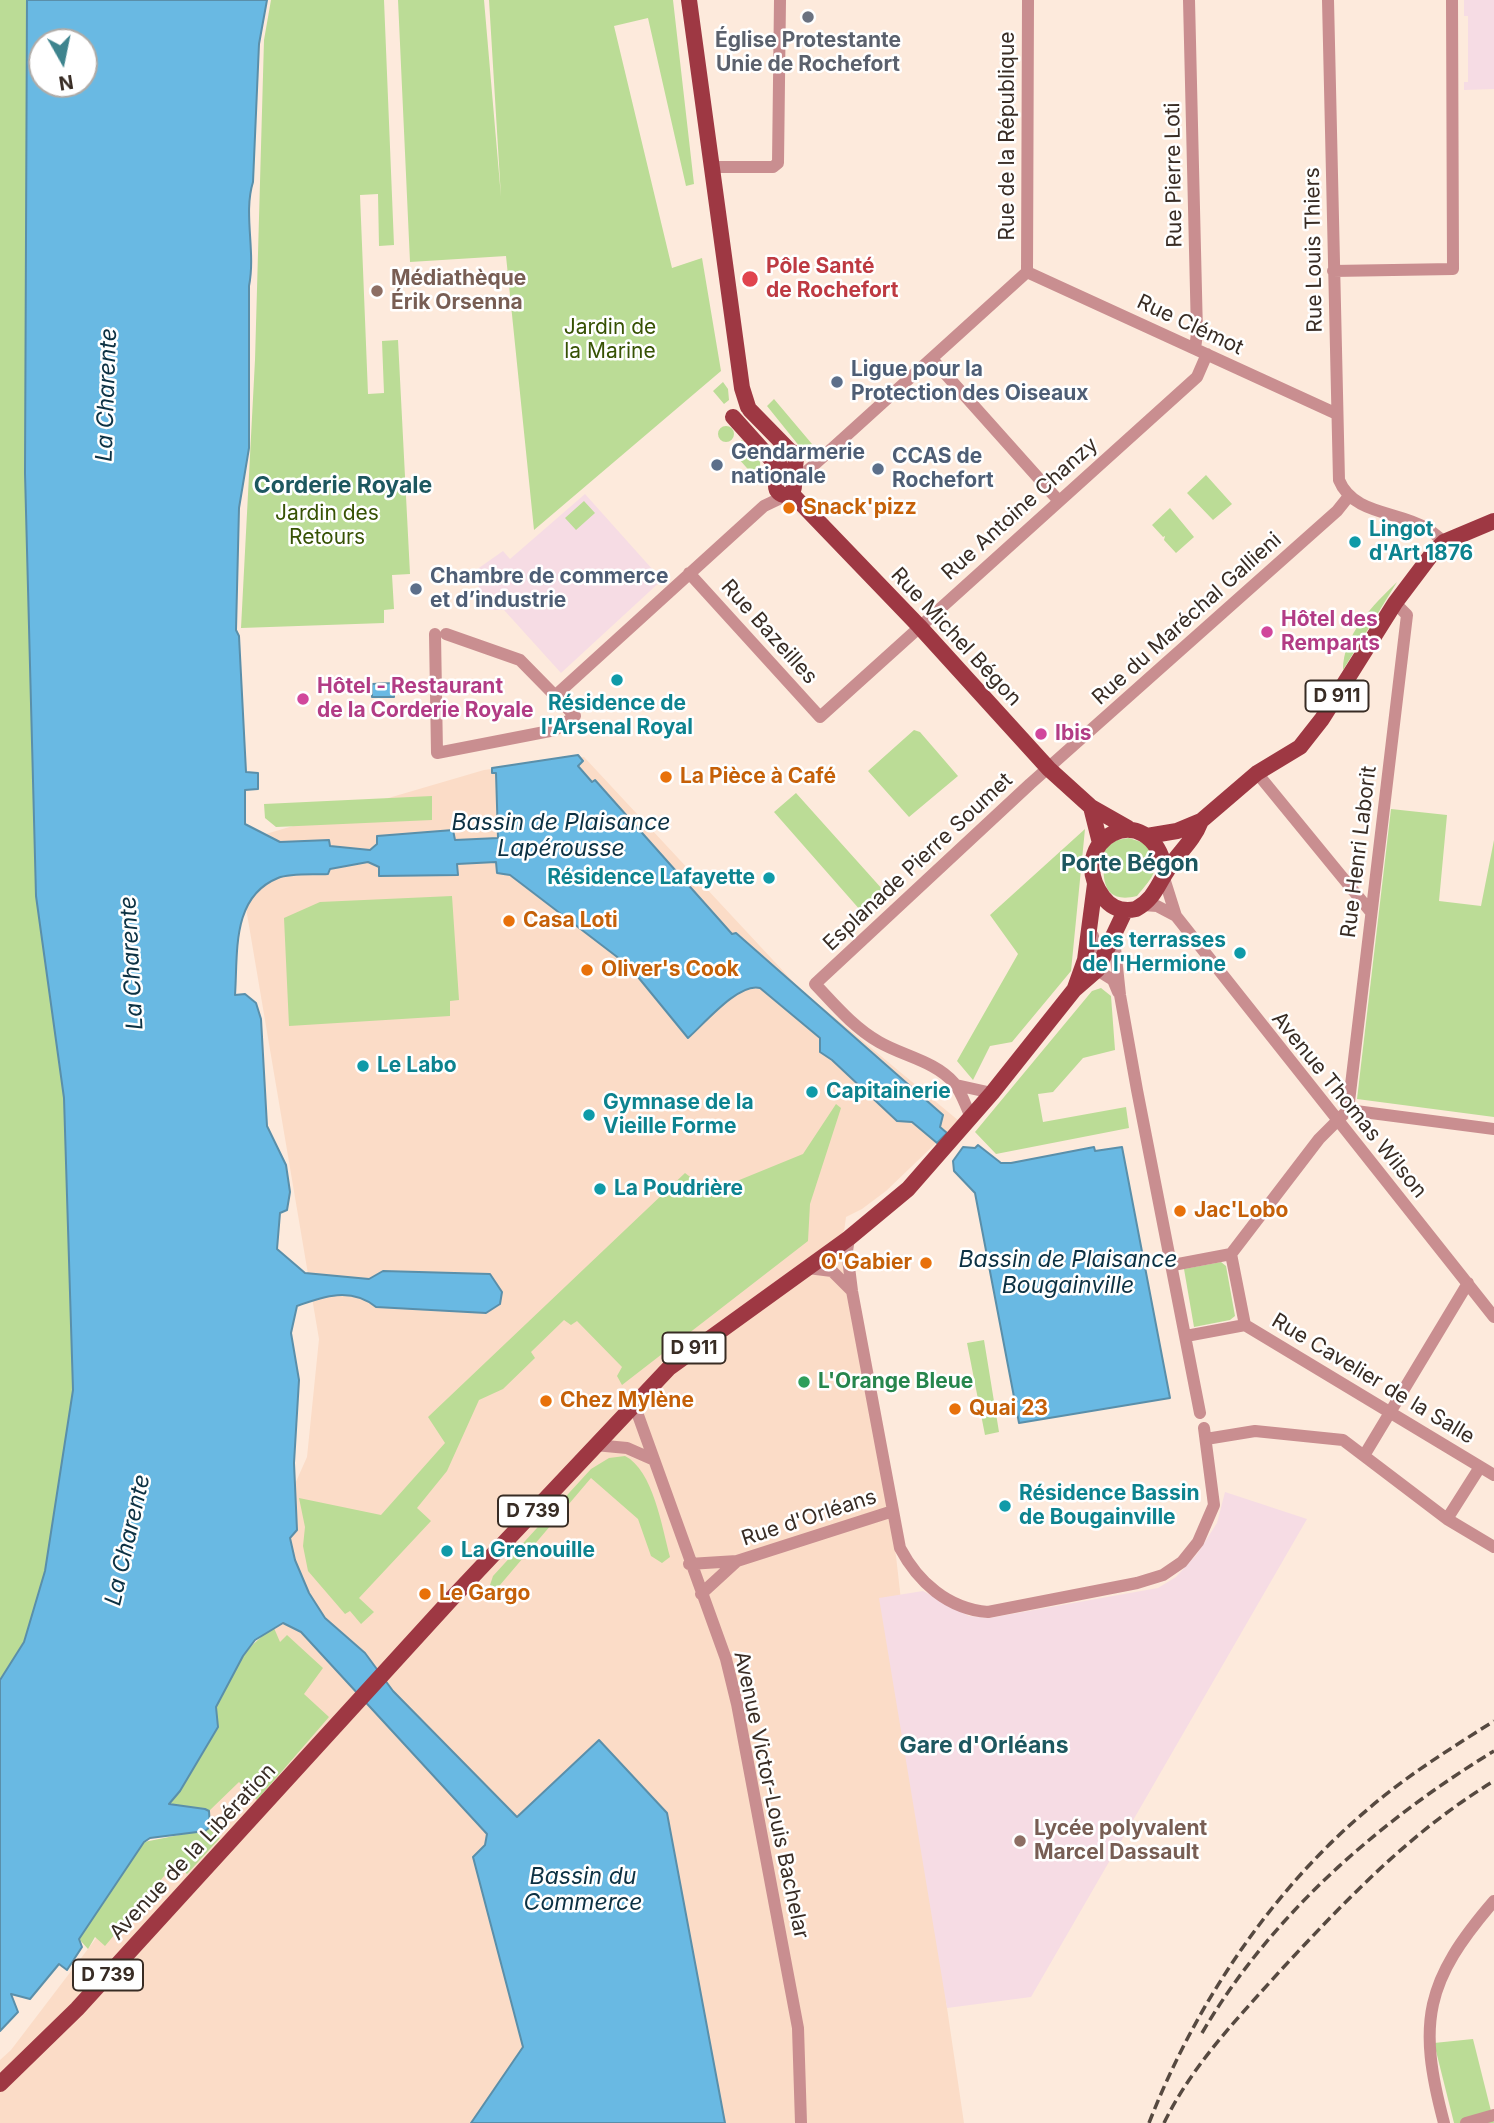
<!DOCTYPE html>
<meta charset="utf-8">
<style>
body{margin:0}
#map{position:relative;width:1494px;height:2123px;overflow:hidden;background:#fdeadc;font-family:Inter,sans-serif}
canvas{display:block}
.north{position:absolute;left:28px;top:28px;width:70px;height:70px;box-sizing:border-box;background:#fff;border:2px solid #afaba7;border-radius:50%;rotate:171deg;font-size:19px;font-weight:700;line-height:28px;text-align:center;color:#382c24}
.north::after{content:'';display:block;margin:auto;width:24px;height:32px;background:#3e848e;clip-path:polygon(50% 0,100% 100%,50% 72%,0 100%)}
</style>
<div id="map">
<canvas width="1494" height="2123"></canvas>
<div class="north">N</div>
</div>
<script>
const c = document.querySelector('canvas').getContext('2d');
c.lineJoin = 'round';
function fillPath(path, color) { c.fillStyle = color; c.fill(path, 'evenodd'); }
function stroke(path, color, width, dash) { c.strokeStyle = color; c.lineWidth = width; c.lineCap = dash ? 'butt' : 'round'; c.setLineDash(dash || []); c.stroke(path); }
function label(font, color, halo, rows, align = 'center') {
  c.font = font + ' Inter,sans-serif'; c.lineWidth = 5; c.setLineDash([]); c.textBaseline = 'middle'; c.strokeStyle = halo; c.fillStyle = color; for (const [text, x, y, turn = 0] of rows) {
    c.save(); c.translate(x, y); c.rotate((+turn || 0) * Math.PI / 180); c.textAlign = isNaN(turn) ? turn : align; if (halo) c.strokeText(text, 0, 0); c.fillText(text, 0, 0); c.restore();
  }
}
const built = new Path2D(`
 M584,757L799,988L959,1121L886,1191L862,1209L846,1217L841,1255L852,1291L896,1556L947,2008L964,2123H0V2060L11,2050L260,1723L262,1558L307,1457L319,1339L235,843L484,770Z`);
const education = new Path2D(`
 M1464,0H1494V89L1464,90V82H1468V16H1464Z
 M585,494L662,580L561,673L504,610H482L476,570L503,551L510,559Z
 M1225,1492L1307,1519L1031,1997L947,2008L879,1598L923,1591L969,1616L989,1618L1158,1588L1176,1577L1197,1554L1217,1523Z`);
const green = new Path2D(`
 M0,0H54L42,42V84L109,1078L67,1607L0,1740Z
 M271,0H384L394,245L379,246L378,194L360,195L368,394L384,393L382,341L398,340L410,574L392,575L394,609L384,610V623L241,628L255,360L264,40Z
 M398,0H484L501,197L489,0H673L694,184L686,186L648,18L614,26L672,268L702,258L721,371L534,530L506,256L410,262Z
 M723,382L728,389L729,400L724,404L713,391Z
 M774,399L812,444L800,447L767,406Z
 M718 434a8 8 0 1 1 16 0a8 8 0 1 1-16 0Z
 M742,440L760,460L761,484L731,450Z
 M1206,475L1232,504L1213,520L1187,493Z
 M584,501L595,513L576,530L565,518Z
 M1170,508L1194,537L1176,553L1164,540L1165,536L1163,537L1152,525Z
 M1397,582L1343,670C1343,635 1373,605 1397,582Z
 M914,730L920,732L958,776L909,817L868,771Z
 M796,793L883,890L861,911L774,812Z
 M432,796V820L276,827L265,818L264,804Z
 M1391,809L1447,815L1439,901L1481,906L1494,840V1117L1357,1099Z
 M1085,829L1071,971L1012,1042L990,1046L973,1080L957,1061L1018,954L990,915Z
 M1129,838L1150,845C1160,872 1154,875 1137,896C1100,905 1102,875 1105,848L1117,840Z
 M452,896L459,1000L450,1001V1016L289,1026L284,918L320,902Z
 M1101,988L1111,996L1115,1050L1083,1058L1053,1092L1038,1094L1043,1122L1126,1107L1129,1128L996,1154L975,1132L1092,991Z
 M836,1104L841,1108L810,1204L808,1241L622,1385L617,1376L622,1367L577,1321L571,1325L564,1320L531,1352L535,1358L503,1389L479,1400L447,1471L417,1508L431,1521L359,1598L374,1612L361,1624L350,1611L345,1614L308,1571L303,1546L305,1527L299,1498L381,1515L445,1443L428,1417L685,1173L710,1192L803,1154Z
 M1221,1262L1226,1266L1235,1316L1230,1320L1194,1327L1184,1269Z
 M984,1340L999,1432L985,1435L967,1343Z
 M625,1456C653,1470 662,1527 670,1557L662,1563L651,1556L638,1519L591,1478L500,1585L495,1588L490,1585L493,1576L591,1469L609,1458Z
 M274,1628L280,1642L287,1635L323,1668L304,1694L329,1717L257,1800L239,1782L209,1811L168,1804C213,1753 212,1665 274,1628Z
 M209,1829L220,1838L187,1874L175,1863L105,1946L95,1937L88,1949L79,1939L144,1842Z
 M1473,2039L1494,2123H1454L1434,2043Z`);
const water = new Path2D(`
 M27,0H267L259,44L253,182C243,214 256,251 249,286V448L239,508L236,630L239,636L246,772L258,773V789L245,790V824L280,842L329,840L330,846L370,850L377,844V836L453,830L455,840L498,838L496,773H492V768L578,755L583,761L578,766L592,782L595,780L732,934L736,933L943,1115L940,1127L947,1133L937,1143L912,1122L897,1121L832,1060L820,1052V1038L760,988C739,982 704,1024 688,1038L629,966L510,875L497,873L496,862L457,864L458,875L379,876V867L368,862L330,869L328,874C313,875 291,873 278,878C231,897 238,953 235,995L245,994L256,1003L261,1019L267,1126L286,1165L290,1192L287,1210L280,1213L277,1249L305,1273L369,1279L383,1271L490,1274L502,1292L500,1304L486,1313L376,1307C351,1287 324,1296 297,1306L291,1333L299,1380L294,1463L297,1530L290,1538L295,1560L309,1593L325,1618L365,1653L393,1691L517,1817L599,1740L667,1813L725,2123H471L523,2047L473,1857L485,1845L487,1834L301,1632L283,1623L255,1640L243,1656L216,1707L218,1727L180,1791L169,1804L205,1809L209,1811L210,1827L205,1831L150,1838L144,1842L79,1939L82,1947L67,1970L59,1964L30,1999L11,1994L18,2012L0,2031V1680L24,1642L45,1571L73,1390L64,1098L36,896L25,473ZM42,42H84V84H42Z
 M394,683V697H372V684Z
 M978,1145L1001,1163H1011L1094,1147L1095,1151L1122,1147L1170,1398L1019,1423L975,1193L954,1171L953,1161L963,1147L975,1148Z`);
const minor = new Path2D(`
 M1189,0L1197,333L1195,349
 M1328,0L1339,480C1353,515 1399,511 1426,528C1432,531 1438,537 1444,542
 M712,167H773L778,163L780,0
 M1333,271L1453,269L1452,0
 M1027,272L1337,414
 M1027,272L1028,0
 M932,359L1058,500
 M794,483L1027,272
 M689,573L820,717L1197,377L1207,354
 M435,634L437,753L555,730L575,716L520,660L446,634
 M556,695L764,506L787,495
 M1257,773L1370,911
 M1164,878L1176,916L1494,1317
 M1143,905L1157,906L1176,916
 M1093,936L1097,970L1113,980L1118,992
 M1111,943L1115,948L1120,995L1137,1090L1200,1413
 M956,1085L992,1093
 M1348,1110L1407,615L1395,603
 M971,1117C966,1107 962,1093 954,1083C935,1061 903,1056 879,1042C853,1027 835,1005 815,984L1030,784L1337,511L1349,496
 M849,1238L847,1251L852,1291L900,1548C918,1582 948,1609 988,1612L1137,1583L1163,1575L1182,1562L1198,1542L1214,1505L1204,1428
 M1231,1254L1319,1139L1348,1110L1494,1129
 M1173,1265L1231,1254L1245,1325L1186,1336
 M808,1268L832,1271L852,1291
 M1245,1325L1494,1475
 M634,1404L726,1659L737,1704L798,2028L801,2123
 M1206,1439L1255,1431L1343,1440L1447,1519L1494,1547
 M595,1445L627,1448L652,1459
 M1365,1454L1468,1283
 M1447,1519L1480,1467
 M689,1564L737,1561L893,1511
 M701,1594L737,1561
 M1444,2123C1417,2022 1425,1981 1494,1901
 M1466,2123L1494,2115`);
const major = new Path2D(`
 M689,0L742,388L748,407
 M750,410L794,455
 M733,417L778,467
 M776 486a9 9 0 1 1 18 0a9 9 0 1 1-18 0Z
 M778,479L781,470L777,457L781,452H792L796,459L795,467L787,472L781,470
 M791,493L919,626L1049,769L1091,807L1128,828
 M1091,807L1100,843
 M1147,836L1177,831L1201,821L1257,773L1300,747L1322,719L1395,603L1432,554L1444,542L1494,521
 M1166,872C1149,791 1062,842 1103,897C1112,909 1123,912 1136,909C1154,899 1157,886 1167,871C1178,852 1192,844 1201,821
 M1075,988L1085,960L1095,884
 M0,2084L77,2009L455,1595L669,1368L849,1238L908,1189L992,1093L1074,990L1097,970L1125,911`);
const rail = new Path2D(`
 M1202,2033C1271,1915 1379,1821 1494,1751
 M1149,2123C1195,2005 1270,1892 1367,1810C1406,1776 1450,1749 1494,1721
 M1164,2123C1193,2064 1237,2019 1280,1971C1345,1901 1411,1831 1494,1781`);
const markers = [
 [808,17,7,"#6b7280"],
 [750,279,9,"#e0444e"],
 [377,291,7,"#8d6e63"],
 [837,382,7,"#5c6f8a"],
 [717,465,7,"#5c6f8a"],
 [878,469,7,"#5c6f8a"],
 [789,508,7,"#e8710a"],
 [1355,542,7,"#0f9aa8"],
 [416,589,7,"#5c6f8a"],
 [1267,632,7,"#d1479c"],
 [617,680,7,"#0f9aa8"],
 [303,699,7,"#d1479c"],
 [1041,734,7,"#d1479c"],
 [666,777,7,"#e8710a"],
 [769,878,7,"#0f9aa8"],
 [509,921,7,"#e8710a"],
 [1240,953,7,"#0f9aa8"],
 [587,970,7,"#e8710a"],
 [363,1066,7,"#0f9aa8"],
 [812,1092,7,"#0f9aa8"],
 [589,1115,7,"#0f9aa8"],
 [600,1189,7,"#0f9aa8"],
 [1180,1211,7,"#e8710a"],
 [926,1263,7,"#e8710a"],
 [804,1382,7,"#2e9e5b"],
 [546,1401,7,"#e8710a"],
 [955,1409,7,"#e8710a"],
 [1005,1506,7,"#0f9aa8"],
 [447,1551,7,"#0f9aa8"],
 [425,1594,7,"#e8710a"],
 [1020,1841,7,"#8d6e63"]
];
const shields = [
 [1337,696,63],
 [694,1348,63],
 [533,1511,70],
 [108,1975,70]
];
const shieldNames = [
 ["D 911",1337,696],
 ["D 911",694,1348],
 ["D 739",533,1511],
 ["D 739",108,1975]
];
const worshipNames = [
 ["Église Protestante",808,41],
 ["Unie de Rochefort",808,65]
];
const streetNames = [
 ["Rue de la République",1008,136,-90],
 ["Rue Pierre Loti",1174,175,-91],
 ["Rue Louis Thiers",1314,250,-91],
 ["Rue Clémot",1190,325,25],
 ["Rue Antoine Chanzy",1020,509,-42],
 ["Rue du Maréchal Gallieni",1187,619,-42],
 ["Rue Bazeilles",769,632,48],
 ["Rue Michel Bégon",956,637,47],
 ["Rue Henri Laborit",1359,852,-83],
 ["Esplanade Pierre Soumet",918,862,-43],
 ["Avenue Thomas Wilson",1349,1105,51],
 ["Rue Cavelier de la Salle",1373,1379,31],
 ["Rue d'Orléans",809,1518,-18],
 ["Avenue Victor-Louis Bachelar",771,1795,78],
 ["Avenue de la Libération",193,1852,-47]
];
const healthNames = [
 ["Pôle Santé",766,267],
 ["de Rochefort",766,291]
];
const educationNames = [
 ["Médiathèque",391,279],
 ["Érik Orsenna",391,303],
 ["Lycée polyvalent",1034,1829],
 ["Marcel Dassault",1034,1853]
];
const parkNames = [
 ["Jardin de",610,328],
 ["la Marine",610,352],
 ["Jardin des",327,514],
 ["Retours",327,538]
];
const serviceNames = [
 ["Ligue pour la",851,370],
 ["Protection des Oiseaux",851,394],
 ["Gendarmerie",731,453],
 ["nationale",731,477],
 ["CCAS de",892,457],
 ["Rochefort",892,481],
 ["Chambre de commerce",430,577],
 ["et d’industrie",430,601]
];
const foodNames = [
 ["Snack'pizz",803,508],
 ["La Pièce à Café",680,777],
 ["Casa Loti",523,921],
 ["Oliver's Cook",601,970],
 ["Jac'Lobo",1194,1211],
 ["O'Gabier",912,1263,"right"],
 ["Chez Mylène",560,1401],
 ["Quai 23",969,1409],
 ["Le Gargo",439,1594]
];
const cultureNames = [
 ["Lingot",1369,530],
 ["d'Art 1876",1369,554],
 ["Résidence de",617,704,"center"],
 ["l'Arsenal Royal",617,728,"center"],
 ["Résidence Lafayette",755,878,"right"],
 ["Les terrasses",1226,941,"right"],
 ["de l'Hermione",1226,965,"right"],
 ["Le Labo",377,1066],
 ["Capitainerie",826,1092],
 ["Gymnase de la",603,1103],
 ["Vieille Forme",603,1127],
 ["La Poudrière",614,1189],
 ["Résidence Bassin",1019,1494],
 ["de Bougainville",1019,1518],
 ["La Grenouille",461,1551]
];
const hotelNames = [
 ["Hôtel des",1281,620],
 ["Remparts",1281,644],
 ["Hôtel - Restaurant",317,687],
 ["de la Corderie Royale",317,711],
 ["Ibis",1055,734]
];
const leisureNames = [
 ["L'Orange Bleue",818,1382]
];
const waterNames = [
 ["La Charente",107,395,-88],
 ["Bassin de Plaisance",561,823],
 ["Lapérousse",561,849],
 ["La Charente",132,963,-93],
 ["Bassin de Plaisance",1068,1260],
 ["Bougainville",1068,1286],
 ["La Charente",128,1540,-77],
 ["Bassin du",583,1877],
 ["Commerce",583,1903]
];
const neighbourhoodNames = [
 ["Corderie Royale",343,486],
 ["Porte Bégon",1130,864],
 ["Gare d'Orléans",984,1746]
];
fillPath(built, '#fbdcc7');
fillPath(education, '#f6dce4');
fillPath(green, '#bbdc96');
fillPath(water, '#69b9e3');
stroke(water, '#5a8faa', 2);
stroke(minor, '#c98e90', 12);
stroke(major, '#9e3843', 16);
stroke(rail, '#564940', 3.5, [10, 5]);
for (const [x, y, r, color] of markers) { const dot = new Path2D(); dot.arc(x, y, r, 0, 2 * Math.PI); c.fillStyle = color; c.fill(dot); stroke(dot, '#fff', 2.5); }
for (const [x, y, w] of shields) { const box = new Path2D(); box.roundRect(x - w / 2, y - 15.5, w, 31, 5); c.fillStyle = '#fff'; c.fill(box); stroke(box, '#382c24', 2); }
label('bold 19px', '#382c24', null, shieldNames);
label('bold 21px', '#5b616d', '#fff', worshipNames);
label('21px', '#382c24', '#fff', streetNames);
label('bold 21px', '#be3a42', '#fff', healthNames, 'left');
label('bold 21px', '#785e54', '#fff', educationNames, 'left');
label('21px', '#375204', '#fff', parkNames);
label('bold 21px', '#4e5e75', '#fff', serviceNames, 'left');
label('bold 21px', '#c56008', '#fff', foodNames, 'left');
label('bold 21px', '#0d838f', '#fff', cultureNames, 'left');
label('bold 21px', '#b23c85', '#fff', hotelNames, 'left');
label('bold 21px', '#27864d', '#fff', leisureNames, 'left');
label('italic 23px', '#0c3143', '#fff', waterNames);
label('bold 23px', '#1d575f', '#fff', neighbourhoodNames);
</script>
